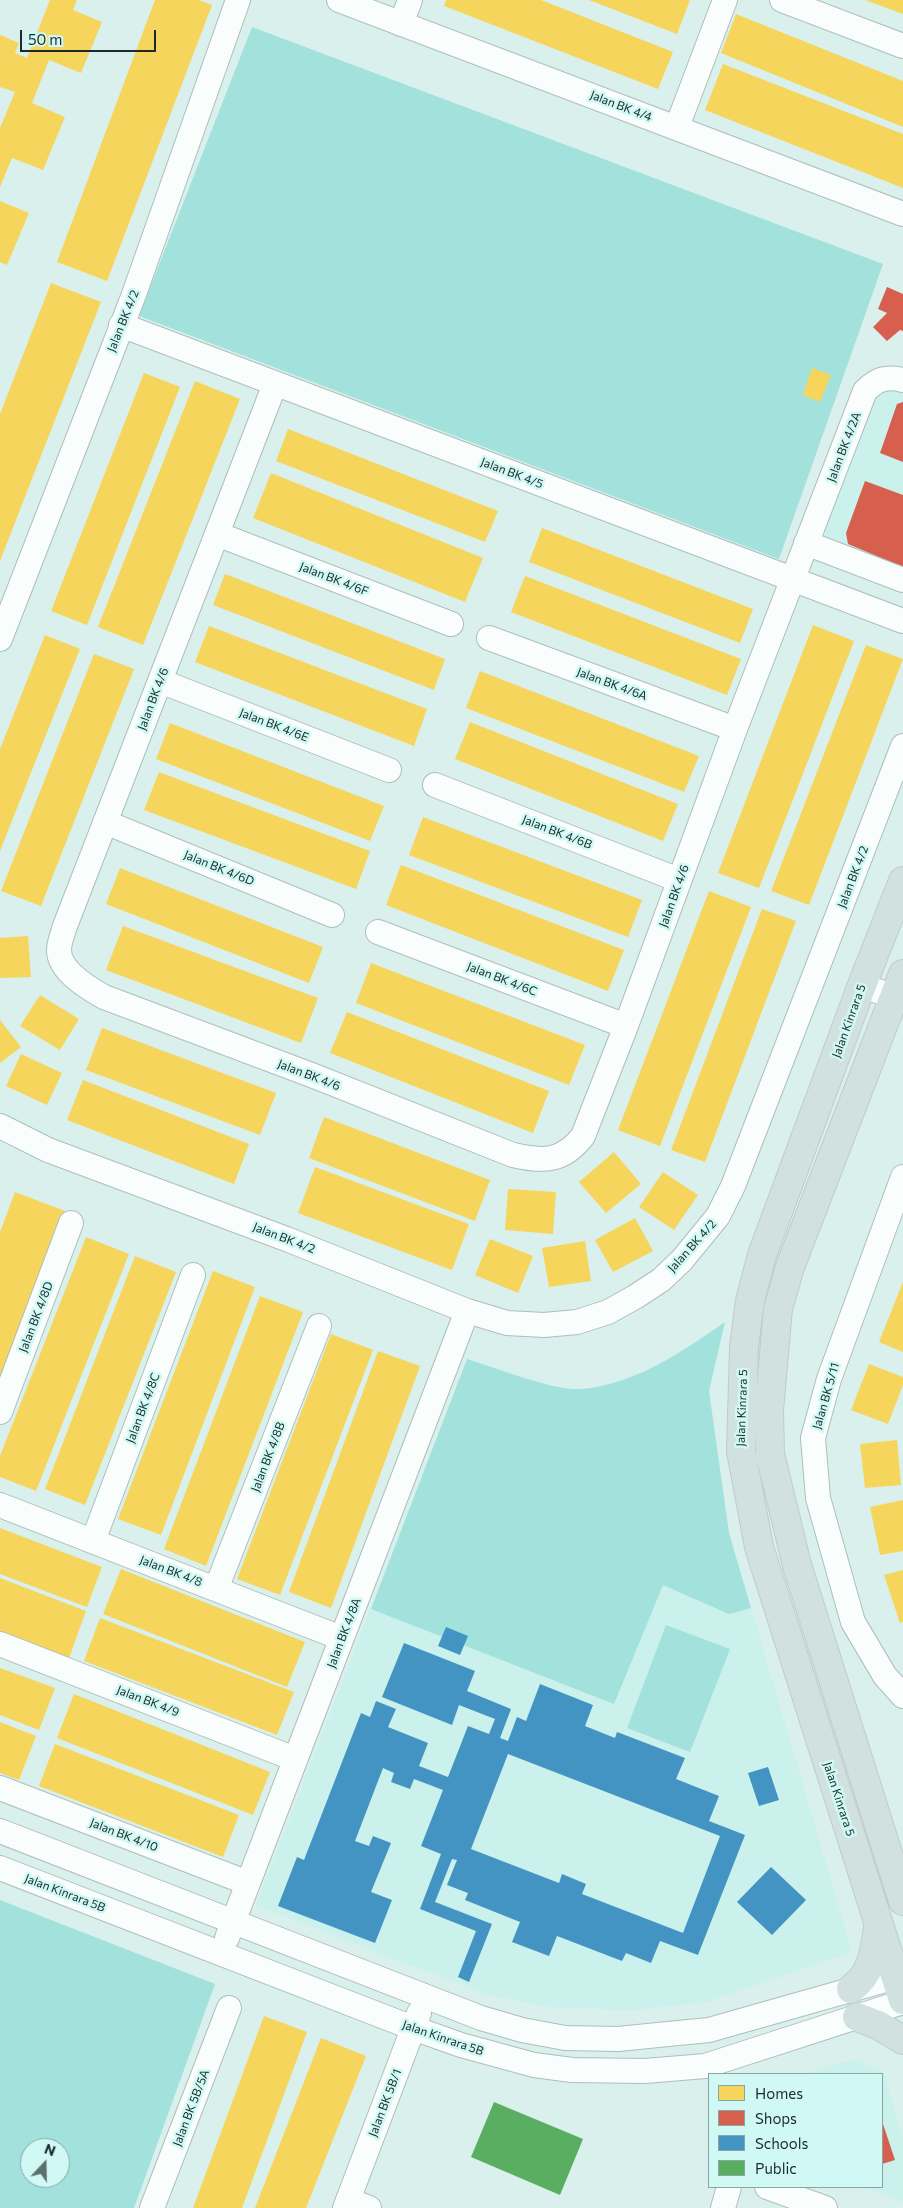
<!DOCTYPE html>
<style>
body{margin:0}
#map{position:relative;width:903px;height:2208px;overflow:hidden;background:#d9f0ed;font-family:Commissioner,sans-serif}
canvas{display:block}
.legend{position:absolute;left:708px;top:2073px;width:175px;height:115px;box-sizing:border-box;background:#d0f9f5;border:1px solid #88a7a4;margin:0;padding:6px 9px;list-style:none;font-size:15px;color:#1c2b2a}
.legend li{display:flex;align-items:center;gap:10px;height:25px}
.legend b{width:25px;border:1px solid #88a7a4}
.north{position:absolute;left:20px;top:2138px;width:50px;height:50px;box-sizing:border-box;background:#d0f9f5;border:1px solid #88a7a4;border-radius:50%;rotate:21deg;font-size:14px;font-weight:700;line-height:20px;text-align:center;color:#1c2b2a}
.north::after{content:'';display:block;margin:auto;width:18px;height:22px;background:#5e706e;clip-path:polygon(50% 0,100% 100%,50% 72%,0 100%)}
.scale{position:absolute;left:20px;top:30px;width:136px;height:22px;box-sizing:border-box;border:2px solid #1c2b2a;border-top:0;padding-left:6px;font-size:15px;line-height:18px;white-space:nowrap;color:#1c2b2a;-webkit-text-stroke:4px #d0f9f5;paint-order:stroke}
</style>
<div id="map">
<canvas width="903" height="2208"></canvas>
<ul class="legend">
<li><b style="height:14px;background:#f6d55c"></b>Homes</li>
<li><b style="height:14px;background:#d6604d"></b>Shops</li>
<li><b style="height:14px;background:#4393c3"></b>Schools</li>
<li><b style="height:14px;background:#5aae61"></b>Public</li>
</ul>
<div class="north">N</div>
<div class="scale">50 m</div>
</div>
<script>
const c = document.querySelector('canvas').getContext('2d');
c.lineJoin = 'round';
function fillPath(path, color) { c.fillStyle = color; c.fill(path, 'evenodd'); }
function stroke(path, color, width, dash) { c.strokeStyle = color; c.lineWidth = width; c.lineCap = dash ? 'butt' : 'round'; c.setLineDash(dash || []); c.stroke(path); }
function label(font, color, halo, rows, align = 'center') {
  c.font = font + ' Commissioner,sans-serif'; c.lineWidth = 5; c.setLineDash([]); c.textBaseline = 'middle'; c.strokeStyle = halo; c.fillStyle = color; for (const [text, x, y, turn = 0] of rows) {
    c.save(); c.translate(x, y); c.rotate((+turn || 0) * Math.PI / 180); c.textAlign = isNaN(turn) ? turn : align; if (halo) c.strokeText(text, 0, 0); c.fillText(text, 0, 0); c.restore();
  }
}
const built = new Path2D(`
 M880,386L903,388V572L816,539Z
 M725,1322L709,1391L729,1533L852,1952L707,2002L632,2010L549,2007L487,1995L256,1905L467,1359L554,1386L581,1390L608,1384L645,1371L682,1352Z
 M854,2060L883,2071L903,2140V2202L864,2187H882V2074H802Z`);
const green = new Path2D(`
 M252,27L883,264L779,559L139,316Z
 M725,1322L709,1391L729,1533L751,1608L729,1614L663,1585L614,1704L371,1609L467,1359C496,1368 553,1391 581,1389C635,1385 683,1351 725,1322Z
 M666,1625L730,1649L690,1752L627,1728Z
 M0,1900L215,1984L134,2208H0ZM30,2148H60V2178H30Z`);
const homes = new Path2D(`
 M50,0H77L73,10L102,22L81,73L49,60L32,103L65,117L43,170L12,158L0,187V128L15,92L0,87V35L19,43L15,53L27,58Z
 M155,0H199L212,5L107,281L57,262Z
 M446,0H541L673,52L658,89L444,6Z
 M589,0H690L677,34Z
 M865,0H903V14Z
 M736,14L903,81V127L721,53Z
 M723,64L903,134V188L705,110Z
 M0,201L29,213L7,265L0,262Z
 M51,283L101,302L0,561V414Z
 M812,368L831,375L820,402L803,395Z
 M144,373L180,387L87,625L51,611Z
 M195,381L240,399L143,645L98,627Z
 M288,429L498,511L485,542L276,461Z
 M271,473L483,558L465,602L253,518Z
 M542,528L753,609L740,643L529,562Z
 M225,574L445,659L434,690L213,605Z
 M525,576L741,659L727,695L511,612Z
 M813,625L854,641L759,888L718,873Z
 M209,626L427,709L414,746L195,662Z
 M45,635L80,649L0,851V749Z
 M866,645L903,659L809,905L771,891Z
 M94,654L134,669L41,906L1,891Z
 M480,671L699,756L684,792L466,708Z
 M470,722L678,804L663,841L455,759Z
 M170,723L384,806L370,841L156,759Z
 M159,772L370,851L356,889L144,810Z
 M423,817L642,900L628,937L409,855Z
 M401,865L624,950L608,991L386,905Z
 M120,868L323,947L309,983L106,904Z
 M709,891L751,907L660,1146L618,1130Z
 M762,909L796,921L705,1162L671,1150Z
 M123,926L318,998L301,1043L106,970Z
 M28,936L31,977L0,978V938Z
 M371,963L585,1045L569,1085L356,1003Z
 M40,995L79,1019L60,1050L20,1026Z
 M347,1012L549,1091L533,1133L330,1053Z
 M0,1020L21,1047L0,1063Z
 M102,1028L276,1093L260,1135L86,1070Z
 M21,1054L62,1073L47,1105L6,1086Z
 M83,1080L249,1144L234,1184L67,1120Z
 M324,1117L490,1180L475,1221L309,1158Z
 M614,1152L641,1184L606,1213L579,1182Z
 M315,1167L469,1224L452,1270L298,1213Z
 M663,1172L698,1195L674,1230L639,1207Z
 M508,1189L556,1192L553,1234L505,1230Z
 M15,1192L65,1211L0,1380V1232Z
 M635,1218L653,1251L613,1272L595,1240Z
 M86,1237L129,1254L36,1491L0,1477V1456Z
 M490,1239L533,1256L518,1293L475,1275Z
 M585,1241L591,1281L549,1287L542,1248Z
 M135,1256L176,1272L85,1505L45,1489Z
 M213,1271L255,1287L161,1535L118,1519Z
 M903,1282V1352L879,1342Z
 M260,1296L303,1312L206,1566L164,1549Z
 M331,1334L373,1350L280,1595L237,1579Z
 M378,1351L420,1366L331,1608L289,1592Z
 M869,1364L903,1377V1385L888,1424L851,1410Z
 M897,1440L901,1485L865,1488L860,1444Z
 M903,1500V1551L880,1555L870,1507Z
 M0,1528L102,1567L87,1607L0,1574Z
 M121,1569L305,1642L287,1687L103,1614Z
 M903,1570V1622L900,1623L884,1575Z
 M0,1578L86,1611L69,1658L0,1632Z
 M100,1618L294,1692L277,1735L84,1661Z
 M0,1668L55,1688L39,1730L0,1715Z
 M74,1694L270,1772L253,1815L57,1738Z
 M0,1722L36,1736L19,1780L0,1773Z
 M55,1744L239,1815L223,1857L39,1786Z
 M264,2016L307,2032L242,2208H193Z
 M321,2038L366,2056L306,2208H255Z`);
const shops = new Path2D(`
 M887,287L903,294V331L900,330L887,341L873,327L887,313L878,309Z
 M903,402V462L880,453L897,404Z
 M865,481L903,495V567L848,544L846,533Z
 M882,2121L895,2160L882,2164Z`);
const schools = new Path2D(`
 M446,1627L468,1636L460,1655L438,1646Z
 M404,1643L475,1671L467,1691L511,1709L500,1738L508,1741L517,1717L526,1721L540,1684L593,1705L585,1726L615,1738L617,1732L685,1758L676,1779L719,1796L709,1821L745,1835L698,1955L660,1941L651,1963L626,1953L622,1961L557,1936L549,1956L512,1942L520,1922L465,1900L468,1893L447,1885L457,1860L452,1859L435,1902L492,1924L469,1982L458,1977L476,1931L420,1909L441,1854L421,1846L443,1790L414,1779L410,1789L391,1782L394,1773L383,1768L355,1841L369,1846L373,1836L391,1843L371,1892L392,1900L375,1943L278,1906L297,1857L304,1860L361,1713L370,1717L376,1701L396,1709L388,1727L428,1743L419,1766L448,1777L468,1726L489,1734L495,1719L459,1705L452,1725L382,1697ZM508,1754L720,1836L683,1933L582,1894L586,1884L562,1874L559,1883L471,1849Z
 M768,1767L779,1800L759,1806L748,1773Z
 M771,1867L806,1900L772,1935L737,1902Z`);
const public = new Path2D(`
 M494,2102L583,2139L560,2195L471,2157Z`);
const minor = new Path2D(`
 M339,0L903,214
 M782,0L903,46
 M401,24L410,0
 M677,127L725,0
 M121,325L903,621
 M275,384L65,926C63,933 59,942 59,950C59,971 88,988 104,997L314,1076L513,1155C543,1162 563,1162 583,1136L626,1026L735,729L865,391C877,379 886,376 903,380
 M217,534L451,624
 M806,543L903,580
 M489,638L735,729
 M0,639L133,297L238,0
 M160,681L389,770
 M435,785L679,880
 M105,822L332,915
 M378,932L626,1026
 M862,985L903,1001
 M0,1126L48,1150L289,1240L467,1311L507,1323L544,1325L577,1322L608,1312L635,1297L661,1280L682,1260L718,1216L733,1186L903,746
 M903,1177L829,1379L813,1438L818,1498L853,1622L885,1676L903,1696
 M0,1412L71,1223
 M0,1505L341,1638
 M93,1541L193,1275
 M216,1589L319,1326
 M0,1644L295,1759
 M0,1788L248,1883
 M0,1831L481,2018L522,2030L565,2038L618,2039L668,2034L709,2030L903,1975
 M0,1868L413,2028L461,2045L534,2065L572,2070L645,2071L705,2066L903,2002
 M227,1938L467,1311
 M767,2187L825,2208
 M348,2200L369,2208
 M152,2208L229,2008
 M345,2208L419,2013
 M723,2208L729,2187`);
const major = new Path2D(`
 M903,881L862,985L762,1255L750,1301L744,1347L741,1451L759,1547L903,2000
 M903,974L790,1267L778,1309L769,1410L770,1454L797,1565L903,1901
 M851,1989C872,1974 875,1951 878,1927
 M857,2017L878,2025L903,2040`);
const streetNames = [
 ["Jalan BK 4/4",621,106,21],
 ["Jalan BK 4/2",123,321,-68],
 ["Jalan BK 4/2A",844,447,-69],
 ["Jalan BK 4/5",512,473,21],
 ["Jalan BK 4/6F",334,579,21],
 ["Jalan BK 4/6A",612,684,20],
 ["Jalan BK 4/6",153,699,-69],
 ["Jalan BK 4/6E",274,725,21],
 ["Jalan BK 4/6B",557,832,21],
 ["Jalan BK 4/6D",219,868,22],
 ["Jalan BK 4/2",853,877,-69],
 ["Jalan BK 4/6",674,896,-70],
 ["Jalan BK 4/6C",502,979,21],
 ["Jalan Kinrara 5",849,1021,-70],
 ["Jalan BK 4/6",309,1075,21],
 ["Jalan BK 4/2",284,1238,21],
 ["Jalan BK 4/2",692,1246,-48],
 ["Jalan BK 4/8D",36,1317,-69],
 ["Jalan BK 5/11",826,1396,-74],
 ["Jalan BK 4/8C",143,1408,-69],
 ["Jalan Kinrara 5",742,1408,-88],
 ["Jalan BK 4/8B",268,1457,-69],
 ["Jalan BK 4/8",171,1571,21],
 ["Jalan BK 4/8A",344,1633,-69],
 ["Jalan BK 4/9",148,1701,21],
 ["Jalan Kinrara 5",839,1799,72],
 ["Jalan BK 4/10",124,1835,21],
 ["Jalan Kinrara 5B",65,1893,21],
 ["Jalan Kinrara 5B",443,2038,19],
 ["Jalan BK 5B/1",385,2103,-69],
 ["Jalan BK 5B/5A",191,2108,-69]
];
fillPath(built, '#caf1ec');
fillPath(green, '#a3e1dc');
fillPath(homes, '#f6d55c');
fillPath(shops, '#d6604d');
fillPath(schools, '#4393c3');
fillPath(public, '#5aae61');
stroke(minor, '#adbfbd', 26);
stroke(major, '#c0cbca', 30);
stroke(minor, '#f9fdfc', 24);
stroke(major, '#d1e1e0', 28);
label('12px', '#1c2b2a', '#d0f9f5', streetNames);
</script>
